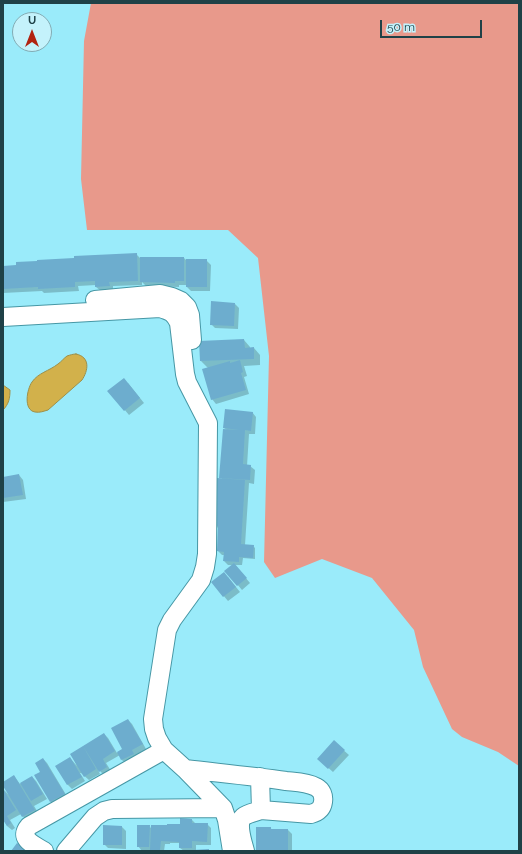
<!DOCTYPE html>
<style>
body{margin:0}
#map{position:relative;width:522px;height:854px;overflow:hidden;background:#9aebfa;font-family:Raleway,sans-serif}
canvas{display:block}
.frame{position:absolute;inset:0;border:4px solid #1f4147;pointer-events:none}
.north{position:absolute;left:12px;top:12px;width:40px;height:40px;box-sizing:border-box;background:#c4f2fb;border:1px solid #82abb3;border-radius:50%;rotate:0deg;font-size:11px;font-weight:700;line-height:16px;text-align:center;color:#1f4147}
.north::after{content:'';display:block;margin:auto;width:14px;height:18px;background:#b12311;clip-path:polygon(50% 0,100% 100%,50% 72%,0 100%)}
.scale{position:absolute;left:380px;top:20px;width:102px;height:18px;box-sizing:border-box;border:2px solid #1f4147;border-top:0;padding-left:5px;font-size:12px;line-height:14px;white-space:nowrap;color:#1f4147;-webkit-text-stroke:3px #c4f2fb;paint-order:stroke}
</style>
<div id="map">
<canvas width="522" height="854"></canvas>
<div class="frame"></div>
<div class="north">U</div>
<div class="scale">50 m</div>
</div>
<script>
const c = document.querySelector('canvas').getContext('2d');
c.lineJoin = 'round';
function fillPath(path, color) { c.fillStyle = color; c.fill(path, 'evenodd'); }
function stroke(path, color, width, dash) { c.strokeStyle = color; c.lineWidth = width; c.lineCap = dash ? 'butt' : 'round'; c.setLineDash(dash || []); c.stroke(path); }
const green = new Path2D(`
 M91,3H519V766L498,752L462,737L452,729L423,667L414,630L372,578L322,559L275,578L264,562L269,356L258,258L228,230H87L81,179L84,41Z`);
const water = new Path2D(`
 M76,354C91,357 88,371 82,380L48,410C44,411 40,413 35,412C23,410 27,389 32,382C38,373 49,371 58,364C61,362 64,358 67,356C70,355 73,354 76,354Z
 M3,385L10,390C10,398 9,404 3,410Z`);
const shadow = new Path2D(`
 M136,254L140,258H184L186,260H206L211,265L210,291H191L187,287V285H179V287L146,286L142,282V285L113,286V290L101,291L96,287V285L78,286L79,291L44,293L42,291L3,293V267Z
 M235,304L239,308L238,329L215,328L211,324Z
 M244,340L250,347V348H254L260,355V365L244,366L247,376L244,377L249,394L216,404L212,399L208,368L201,361Z
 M128,383L144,403L129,415L109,391Z
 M252,412L256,417L255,434H249L247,466H250L255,470L254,484L249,483L245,545L253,546L255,548V559L243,558L242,565H235L250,583L242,590L226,571L233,565H228L224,561V555H222L218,551L219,529L215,525L223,480L221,477L227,430L224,428Z
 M19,475L23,480L26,499L3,502V478Z
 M228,577L240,592L228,601L212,582Z
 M128,720L132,724L146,749L136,755L138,758L126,764L122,760L120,755L106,763L111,771L104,775L98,769V770L100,774L89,780L81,773H80L85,781L72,789L68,785L57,766L70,758L77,766L71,754L104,734L108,738L117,753L124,749Z
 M334,742L349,755L333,772L323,763Z
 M43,759L47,763L68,798L55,806L51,802L35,776L42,772Z
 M14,776L20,784L32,777L36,781L47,799L34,806L39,814L27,821L21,814L10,820L15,828L12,830L7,826L3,818V789L9,795L3,783Z
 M181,819L192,820L196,824H207L211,828V845H196V850H209L210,851H184L180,848V843H170V844H165L164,851H142L138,846L149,826L152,829L181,827Z
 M122,827L126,831V849L108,848L104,844Z
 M270,828L273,830H288L292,834V851H257Z`);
const building = new Path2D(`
 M137,253L138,281L109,282L110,286L95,287V281L75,282V287L38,289V287L3,289V266L16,265V262L37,261V260L74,258V256Z
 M140,257H184V281H175V283L140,282Z
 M186,259H207V287H186Z
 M211,301L235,303L234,326L210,325Z
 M244,339L245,348L254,347V359L200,361L199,341Z
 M240,360L243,372L241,373L246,390L211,400L202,369L230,361V363Z
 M124,378L140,398L124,411L107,391Z
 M225,409L253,412L251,431L245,430L243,464L251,465L250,480L219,478L223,429L239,430L223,428Z
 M19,474L23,495L3,498V477Z
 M217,478L245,480L241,544L254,545L253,558L239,557V562L223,561L224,552L217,551L218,526H214Z
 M234,563L247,578L237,586L224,571Z
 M224,572L236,587L223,597L211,582Z
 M128,719L143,744L132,750L134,754L121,760L117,752L122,749L111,728Z
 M104,733L115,751L103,759L107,767L99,772L83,746Z
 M334,740L345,750L328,769L317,759Z
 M83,746L96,769L84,777L70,754Z
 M70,757L82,777L67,785L55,766Z
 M43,758L65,794L50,802L34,775L40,772L35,763Z
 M14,775L35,810L22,817L3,786V782Z
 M32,776L43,794L31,801L20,783Z
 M3,789L16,810L7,816L11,823L7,826L3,820Z
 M180,818L192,819V823H208L207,842L192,841V848H179V842L161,841L160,850H150L151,825H167V834V824H180Z
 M103,825L122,826V845H103Z
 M137,825H150L149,847H137Z
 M256,827H271V829H288V851H256Z
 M17,843L28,851H11Z
 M209,849V851H193V850Z`);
const minor = new Path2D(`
 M95,300L160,294L172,297L181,301L187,307L190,315L192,340
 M3,317L160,308C171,311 174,313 179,323L185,374L187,382L208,423L207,554L205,567L201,580L172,620L167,630L153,719L154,729L157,738L164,750L185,769L223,808L227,820L232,851
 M185,769C219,773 252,776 286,781C295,782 307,782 316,787C322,790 324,796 323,802C322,809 318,812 311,814L261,810L260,777
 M44,851C34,845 18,839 29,826L164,750
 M66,851L95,817L104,811L112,809L223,808
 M245,851C243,843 236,823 243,817C248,813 256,812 261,810`);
fillPath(green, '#e8998b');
fillPath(water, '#d2b14b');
stroke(water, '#9c8f4a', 1);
fillPath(shadow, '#0003');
fillPath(building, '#6dadce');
stroke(minor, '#4697a5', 20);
stroke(minor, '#fff', 18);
</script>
